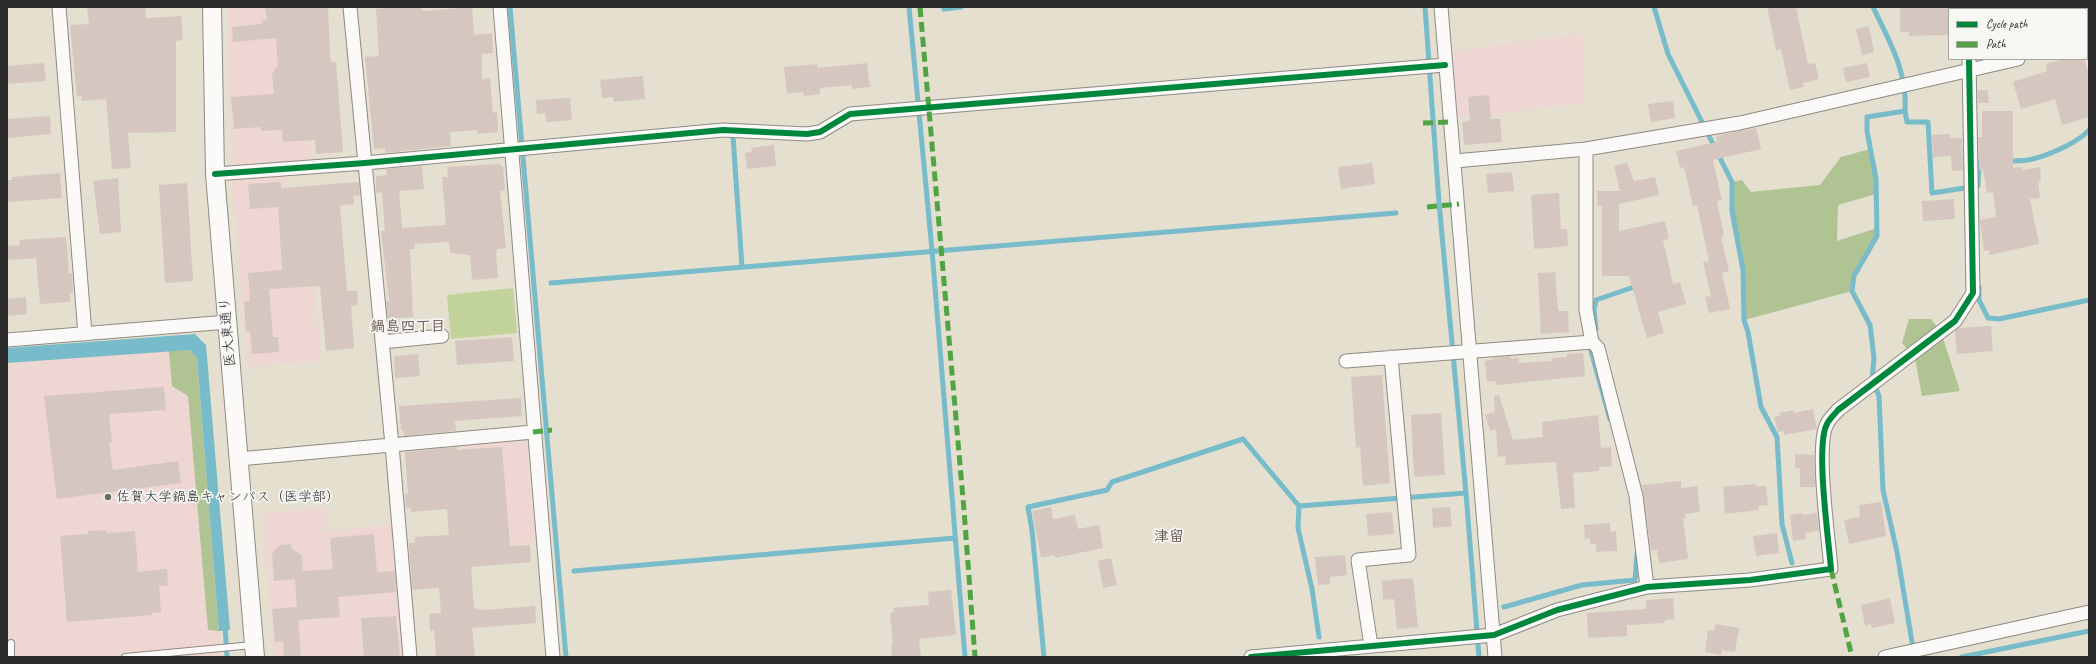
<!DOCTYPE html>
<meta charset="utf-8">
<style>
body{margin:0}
#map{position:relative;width:2096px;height:664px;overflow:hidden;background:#e4dfce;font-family:Caveat,sans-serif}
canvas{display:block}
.frame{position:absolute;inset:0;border:8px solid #2b2b2b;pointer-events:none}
.legend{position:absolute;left:1948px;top:8px;width:140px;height:52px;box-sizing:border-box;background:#f6f6f2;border:1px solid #a5a5a2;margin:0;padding:5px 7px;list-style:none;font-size:12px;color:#2b2b2b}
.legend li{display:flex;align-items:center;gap:8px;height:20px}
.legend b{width:20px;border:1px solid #a5a5a2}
</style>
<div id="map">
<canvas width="2096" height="664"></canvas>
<div class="frame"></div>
<ul class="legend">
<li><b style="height:5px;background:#00873e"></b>Cycle path</li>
<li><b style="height:5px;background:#51a443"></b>Path</li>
</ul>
</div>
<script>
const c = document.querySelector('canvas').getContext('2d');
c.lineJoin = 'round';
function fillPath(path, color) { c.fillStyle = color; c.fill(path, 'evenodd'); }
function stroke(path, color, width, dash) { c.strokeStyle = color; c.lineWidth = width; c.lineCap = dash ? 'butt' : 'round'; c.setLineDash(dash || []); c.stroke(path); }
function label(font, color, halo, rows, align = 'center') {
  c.font = font + ' Caveat,"Klee One",sans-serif'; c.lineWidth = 3.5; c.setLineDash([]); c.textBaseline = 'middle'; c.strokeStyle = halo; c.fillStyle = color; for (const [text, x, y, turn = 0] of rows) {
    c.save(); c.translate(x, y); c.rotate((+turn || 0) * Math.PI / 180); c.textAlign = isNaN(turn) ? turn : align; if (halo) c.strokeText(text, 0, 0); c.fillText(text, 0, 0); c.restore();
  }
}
const built = new Path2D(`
 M227,7H293L307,86L313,164L284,166L288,215L308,213L321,361L248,367L232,183Z
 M1582,33L1584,103L1456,119L1450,52Z
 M190,350L197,358L221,657H7V363Z
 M526,439L536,542L474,547L464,444Z
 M326,507L328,531L392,525L403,657H274L262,513Z`);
const green = new Path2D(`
 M513,288L517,333L451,339L447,295Z`);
const forest = new Path2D(`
 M1870,149L1876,179V194L1838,205L1837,241L1877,228V236L1854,276L1852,291L1744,320L1743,270L1732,211V182L1742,180L1751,192L1820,185L1841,157Z
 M1909,319H1931L1941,332L1960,391L1922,396L1915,358L1902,343Z
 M190,350L197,358L219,631L208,630L188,396L172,386L169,351Z`);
const water = new Path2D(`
 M195,334L206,345L230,630L219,631L197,358L190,350L7,363V348Z`);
const stream = new Path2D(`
 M510,7L566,657
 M909,7L932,250L965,657
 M1425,7L1439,203L1466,493L1479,657
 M1654,7L1668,54L1732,182V211L1743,270L1744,320L1748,332L1761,407L1777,437L1782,524L1792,563
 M1873,7C1889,40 1908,73 1905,111L1867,117V131L1876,179L1877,236L1854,276L1852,291L1870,325L1874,358L1872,380L1879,396L1883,490L1897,552L1912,642
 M944,9L961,7
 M1905,111L1907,122H1928L1932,193L1978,186L1979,163L1984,162
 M733,137L742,267
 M2006,161C2013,161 2021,161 2028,160C2045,157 2078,143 2089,130
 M551,283L1396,213
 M1979,287V300L1988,318L1999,319L2089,300
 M1596,329L1594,310L1596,300L1631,288
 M1594,344L1591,351L1610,419
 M1299,506L1298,528L1312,589L1319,637
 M574,571L955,538
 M1504,607L1582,585L1635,580L1637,554
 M225,625L227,657
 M1044,657L1032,530L1028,507L1107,490L1112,482L1243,439L1299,506L1466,493
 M1962,657L2089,631`);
const building = new Path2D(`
 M87,7H145L146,18L181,16L183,40L176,41V132L128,133L131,168L112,169L106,99L82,101L81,96L77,97L70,25L89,24Z
 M265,7H328L330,55L331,62H336L343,152L316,154L315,140L283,142L282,130L261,131V127L234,129L231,97L274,94L272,72L275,71L274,68H278L276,38L233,42L232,27L262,24V21L267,20Z
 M406,7H421L422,10L425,11L472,7L474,35L492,33L493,53L482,54V79L490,78L493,113L497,112L498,132L477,134V130L450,132L451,146L385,153V148L374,149L365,57L379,56L376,9Z
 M1767,7H1796L1808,64L1815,63L1819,79L1803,83L1804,87L1790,90L1781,49L1776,50Z
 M1949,7V35L1909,36V32H1900V8Z
 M1869,26L1874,52L1862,55L1856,29Z
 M2064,59H2084L2087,69L2089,68V117L2062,125L2055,99L2021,109L2013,82L2047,71L2046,64Z
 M44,63L46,81L7,84V66Z
 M867,63L870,87L852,89V85L820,88V94L804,96L803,92L787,94L784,67L817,64L818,68Z
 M1867,63L1870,77L1846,82L1843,68Z
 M643,76L645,99L614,102L613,97L602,98L600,80Z
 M1978,90H1988L1989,103H1978Z
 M1489,95L1491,119H1500L1502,142L1464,145L1462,122L1470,121L1468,97Z
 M570,98L572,120L546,122L545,113L537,114L536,100Z
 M1673,101L1675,118L1651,122L1648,104Z
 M1982,111H2013V168L2022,167L2023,170L2040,167L2041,181H2038L2040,198L2030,199L2039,244L1989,255V250L1984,251L1980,220L1996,217L1993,192L1987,193L1983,170H1979L1978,137H1982Z
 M50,116L51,134L7,138V119Z
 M1756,128L1761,149L1713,160L1722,200L1717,201L1724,236L1721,237L1729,271L1722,273L1730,309L1709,313L1705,297L1711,296L1703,262L1709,261L1697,205L1693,206L1684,167L1680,168L1676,151L1717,142L1716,136Z
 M1950,134V138H1962L1963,170L1952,171L1951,156L1933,157L1932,135Z
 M774,145L776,166L747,169L745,153L752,152L751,148Z
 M1372,163L1375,184L1341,189L1338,167Z
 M1627,163L1634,181L1655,177L1659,195L1619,204V231L1665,221L1669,239L1663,240L1673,284L1680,282L1686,304L1658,312L1664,333L1647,338L1629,276H1602V206H1598L1597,191H1620L1614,166Z
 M499,164L503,167L505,190L500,191L506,248L497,249V252H496L498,278L472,280L470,255L450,253L449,242L414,244L415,249H410L413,317L388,319L386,301H389L381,231H385L382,192L376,193V176L387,175L386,169L422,166L424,189L399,191L402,228L446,225L442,177H448L447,167Z
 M1512,172L1514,191L1488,193L1486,174Z
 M60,173L62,198L7,202V180H12V177Z
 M118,178L121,232L100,234L93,181Z
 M281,182V188L359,182L360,195L353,196L354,204L340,205L347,291H357L358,305L351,306L354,348L326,351L320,286L269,289L273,337H278L279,352L252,354L250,331L246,332L244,302L250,301L248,273L282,270L278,207L250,209L248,184Z
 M187,183L193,281L165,283L159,185Z
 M1559,193L1561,229H1567L1568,246L1534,249L1531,195Z
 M1954,199L1955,219L1923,221L1922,201Z
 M66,237L69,273H72L73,293H70V302L40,304L36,258L7,260V246L20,245L19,240Z
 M1555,272L1558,311H1568L1569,332L1541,334L1538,273Z
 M26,297L27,314L7,316V299Z
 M1991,326L1993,351L1957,354L1955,331L1959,328Z
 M512,337L514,361L457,365L455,341Z
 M1583,353L1585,376L1497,385L1496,381L1487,382L1485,361L1493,360L1492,358L1510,356L1511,359L1519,358V363L1552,361V358L1567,357V354Z
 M418,354L420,376L395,378L394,356Z
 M1382,375L1390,483L1363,486L1360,447L1356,448L1351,377Z
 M164,387L166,410L109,414L112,442H109L113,470L178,461L181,483L57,499L44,396Z
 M1499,395L1513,440L1543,437L1542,422L1598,415L1601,448L1611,447L1612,466L1599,467V471L1573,473L1575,508L1561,509L1556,462L1506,465L1505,456L1498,457L1496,429L1490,431L1485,415L1495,412L1494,396Z
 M521,398L522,416L455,421L456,431L404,436L403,430H401L399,406Z
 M1813,409L1817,429L1784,435L1783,431L1778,432L1774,417L1780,416L1779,413L1793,410L1794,413Z
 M1441,413L1445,475L1414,477L1411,415Z
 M457,447V450L502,447L510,546L530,545L531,562L471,567L474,608L485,610L535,606L536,623L472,628L475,657H436L434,630L430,631L429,614L441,613L439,588L412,590L409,543H415V537L449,535L447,509L411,512V508H406L405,494H408L405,452Z
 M1795,454L1814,455L1815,487H1800V468H1795Z
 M1681,481V488L1697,486L1700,512L1685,514L1686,518H1683L1688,559L1659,563L1657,550L1651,551L1642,485Z
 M1756,484L1757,487L1766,486L1768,505L1758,506L1759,510L1725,514L1723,487Z
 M1881,502L1886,536L1849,544L1844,520L1860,517L1859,505Z
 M1051,507L1053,519L1075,515L1078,529L1099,525L1103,548L1055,558V555L1041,558L1032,511Z
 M1450,507L1452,526L1433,528L1432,508Z
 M1392,512L1394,534L1368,536L1366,514Z
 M1803,513V515L1817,513L1819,531L1805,533L1806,539L1793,541L1790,515Z
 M1610,523V532L1616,531L1617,551L1596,552V544H1590V538L1585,539L1584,525Z
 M106,530L107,533L135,531L138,572L167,569L168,585L159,586L161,612L152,613V615L67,622L60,536L88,534V531Z
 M1777,533L1779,553L1756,556L1753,536Z
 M374,534L377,572L395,571L396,592L338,597L340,617L298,620L301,657H284L283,641L275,642L272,609L297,607L295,579L274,581L272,554L280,545L291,544V548L302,556L303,571L333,569L330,538Z
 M1345,555L1347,575L1330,577V584L1318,585L1315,557Z
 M1111,558L1117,585L1103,588L1098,561Z
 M1413,578L1418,627L1397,629L1394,599L1383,600L1382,581Z
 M951,590L956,635L919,639L921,657H892L891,645H893L890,613L894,612L893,608L929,605L928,592Z
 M1673,598L1674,619L1665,620V623L1627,625V636L1588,638L1587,613L1646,609V600Z
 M1890,598L1895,623L1872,628L1871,624L1865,626L1861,605Z
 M396,616L400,657H364L361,618Z
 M1716,624L1739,628L1735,652L1722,650L1721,655L1705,652L1708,630L1714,631Z`);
const lane = new Path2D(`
 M11,643V657
 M125,657L253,645`);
const street = new Path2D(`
 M59,7L85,334
 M350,7L392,445L410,657
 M500,7L553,657
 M1441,7L1495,657
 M1967,7V9
 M2087,41H2089
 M1586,149V310L1592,342L1598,348L1636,496L1647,587
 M1455,161L1586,149L1740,123L2018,59
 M215,174L365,163L723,130L807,134L820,132L850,114L1445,65
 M7,340L228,322
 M382,342L442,336
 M1346,361L1592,342
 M239,459L533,432
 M1371,646L1358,560L1409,555L1391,357
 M1251,657L1494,635L1557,610L1647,587L1750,580L1831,569C1829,542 1815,445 1827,424C1829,419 1834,415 1838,410L1955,321L1973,293L1969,59
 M1885,657L2089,612`);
const secondary = new Path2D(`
 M212,7L215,174L255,657`);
const quiet = new Path2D(`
 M920,7L964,510L975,657
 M1423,123L1451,122
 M1427,207L1459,204
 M533,432L552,430
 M1831,569L1852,657`);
const cycleway = new Path2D(`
 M215,174L365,163L723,130L807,134L820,132L850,114L1445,65
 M1251,657L1494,635L1557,610L1647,587L1750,580L1831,569C1829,542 1815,445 1827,424C1829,419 1834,415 1838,410L1955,321L1973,293L1969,59`);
const markers = [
 [108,497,4,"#6c6a64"]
];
const streetNames = [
 ["医大東通り",228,332,-95]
];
const poiNames = [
 ["佐賀大学鍋島キャンパス（医学部）",116,497]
];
const neighbourhoodNames = [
 ["鍋島四丁目",408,327],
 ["津留",1169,537]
];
fillPath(built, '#eed6d2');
fillPath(green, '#c1d29a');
fillPath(forest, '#afc393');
fillPath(water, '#78bbca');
stroke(stream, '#78bbca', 5);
fillPath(building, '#d5c7bf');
stroke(lane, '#8d8b82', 8);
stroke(street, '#8d8b82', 15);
stroke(secondary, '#8d8b82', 20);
stroke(lane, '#fbfaf8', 6);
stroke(street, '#fbfaf8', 13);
stroke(secondary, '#fbfaf8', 18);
stroke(quiet, '#51a443', 5, [10, 5]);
stroke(cycleway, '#00873e', 6);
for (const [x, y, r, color] of markers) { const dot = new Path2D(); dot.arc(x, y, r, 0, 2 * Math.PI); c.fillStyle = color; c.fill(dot); stroke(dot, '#f6f6f2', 1.5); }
label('14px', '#2b2b2b', '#f6f6f2', streetNames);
label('14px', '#2b2b2b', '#f6f6f2', poiNames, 'left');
label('bold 15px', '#6a5453', '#f6f6f2', neighbourhoodNames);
</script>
